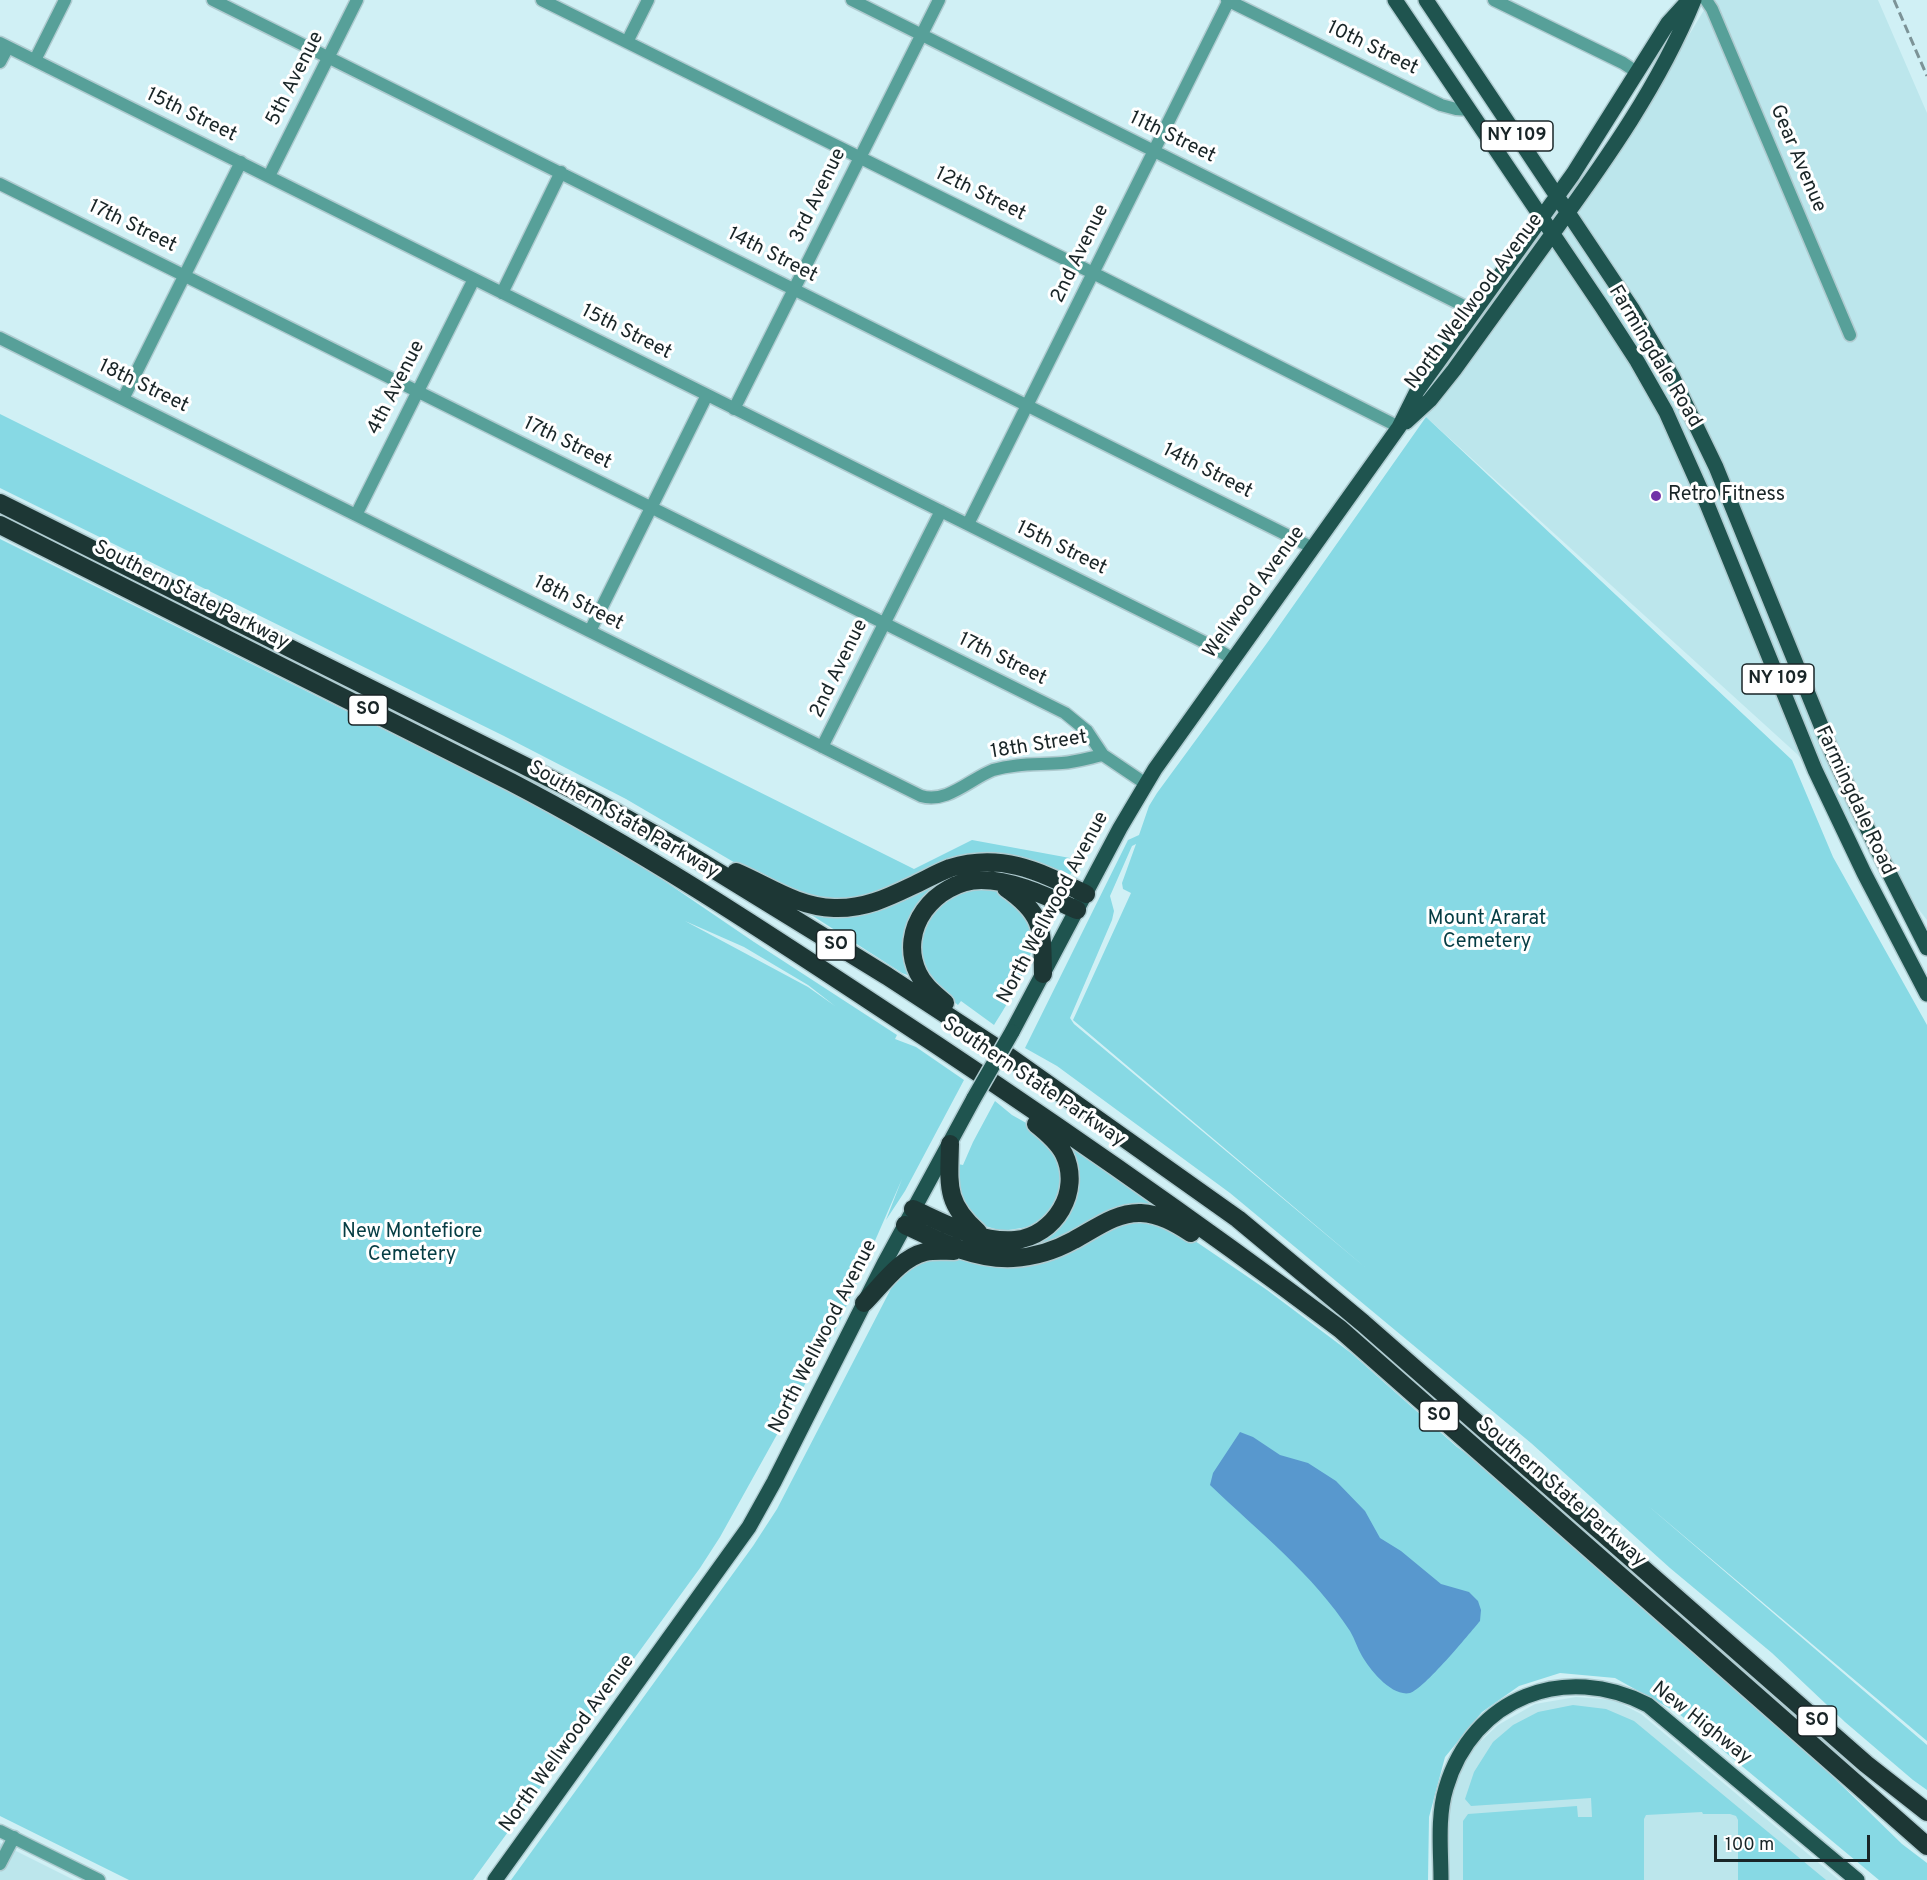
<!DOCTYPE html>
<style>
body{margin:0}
#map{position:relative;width:1927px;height:1880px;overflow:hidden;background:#d0f0f5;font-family:Overpass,sans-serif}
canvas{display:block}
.scale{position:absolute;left:1714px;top:1835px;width:156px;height:27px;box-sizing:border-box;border:3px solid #192527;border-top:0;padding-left:8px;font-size:18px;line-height:21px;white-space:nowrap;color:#192527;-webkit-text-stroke:4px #fff;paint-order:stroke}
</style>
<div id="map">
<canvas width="1927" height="1880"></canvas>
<div class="scale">100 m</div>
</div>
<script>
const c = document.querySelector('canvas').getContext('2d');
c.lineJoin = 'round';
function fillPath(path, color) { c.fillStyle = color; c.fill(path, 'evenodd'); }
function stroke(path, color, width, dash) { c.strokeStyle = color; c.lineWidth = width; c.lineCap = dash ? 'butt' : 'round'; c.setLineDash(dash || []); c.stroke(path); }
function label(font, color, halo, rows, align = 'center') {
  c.font = font + ' Overpass,sans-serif'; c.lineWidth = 6; c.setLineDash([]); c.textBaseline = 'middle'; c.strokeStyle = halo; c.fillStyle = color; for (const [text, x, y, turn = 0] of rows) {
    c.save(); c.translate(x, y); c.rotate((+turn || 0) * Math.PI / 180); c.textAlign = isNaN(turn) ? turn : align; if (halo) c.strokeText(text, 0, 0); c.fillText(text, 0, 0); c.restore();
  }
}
const built = new Path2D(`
 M1710,0H1878L1927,113V920L1797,754L1426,417L1635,125Z
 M1576,1697L1614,1700L1641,1714L1839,1880H1448L1449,1805L1467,1754L1498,1725L1535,1704Z
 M0,1843L74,1880H0Z`);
const green = new Path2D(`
 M0,414L914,869L972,840L1070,858L1082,865L1074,873H1071L1070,876L1016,858L867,898L819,901L761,878L626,799L504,736L0,488Z
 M1426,417L1792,760L1833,857L1927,1025V1741L1646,1504L1927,1745V1790L1913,1780L1845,1722L1772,1653L1670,1568L1531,1443L1230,1193L1057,1066L1025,1048L1128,840L1139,835L1149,806L1157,793L1267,643ZM1136,844L1122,883L1123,889L1131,893L1073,1020L1366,1268L1074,1024L1070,1018L1112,920L1114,911L1110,896L1132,846Z
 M0,539L562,818L632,859L754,942L897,1035L895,1039L916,1047L964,1080L905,1191L886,1220L902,1179L839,1323L720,1537L700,1568L473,1880H129L0,1816ZM685,921L744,947L808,985L835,1006L808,987Z
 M1020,869L1061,892L1058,894L997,874L919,906L918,979L902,973L802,909L829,911L947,873Z
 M975,886L1000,891L1034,919C1033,927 1034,935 1033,943C1029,969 1008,1003 994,1025L961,1001L958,1005L935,986L923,969L917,944L934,906Z
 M995,1101L1012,1115L1028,1124L1062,1161L1064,1189L1049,1214L1028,1227L1002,1231L978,1224L961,1207L955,1186L958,1164L963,1165L973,1142Z
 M1069,1146L1088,1157L1158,1206L1078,1234L1016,1252L971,1246L929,1227L928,1225L975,1241L1058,1222Z
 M1120,1221L1167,1223L1198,1243L1267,1290L1351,1353L1457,1447L1503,1480L1797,1742L1902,1844L1927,1863V1880H1879L1678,1713L1615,1678L1560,1673L1519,1686L1482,1712L1445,1757L1429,1817L1428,1880H511L753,1546L777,1509L896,1279L910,1263L935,1255L1016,1265Z
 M1573,1705L1606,1709L1634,1721L1826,1880H1738V1820L1736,1816L1730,1814H1703L1702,1812L1646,1815L1644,1819V1880H1463V1821L1468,1814L1577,1806L1578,1817H1592L1591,1798L1471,1806L1465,1799L1474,1772L1493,1742L1513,1725L1538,1712Z`);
const water = new Path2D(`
 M1240,1432L1253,1437L1280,1455L1308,1463L1336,1481L1365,1511L1380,1538L1401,1551L1441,1584L1469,1592L1478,1601L1481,1610L1480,1621C1469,1634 1424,1689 1410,1693C1392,1697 1370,1670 1362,1656C1357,1648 1355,1639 1350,1631C1313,1574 1259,1532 1210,1485L1213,1473Z`);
const minor = new Path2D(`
 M213,0L1313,548
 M542,0L1093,273L1399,427
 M852,0L1474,311
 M1227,0L1441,105L1456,109L1469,110
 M1494,0L1623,63L1638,73
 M1706,0L1712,9L1850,335
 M627,42L648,0
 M0,43L1208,644L1233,659
 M35,60L65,0
 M0,62L8,47
 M269,176L357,0
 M0,184L1065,713L1087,731L1103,755L1146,784
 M502,293L561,172
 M0,338L921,796C947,804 970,779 993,770C1016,763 1039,765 1062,763C1076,762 1089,758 1103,755
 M123,399L241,162
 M734,409L939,0
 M356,515L474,279
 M968,524L1229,0
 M590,631L707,395
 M822,747L941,511
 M0,1831L99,1880
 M0,1864L14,1837`);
const major = new Path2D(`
 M1395,0L1602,307L1637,361L1666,412L1707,504L1815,770L1864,873L1927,994
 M1426,0L1633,310L1672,376L1716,467L1833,755L1877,849L1927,948
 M1406,422L1430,400L1454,370C1487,325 1520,279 1553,233C1606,160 1660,84 1694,0
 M1012,1032L1120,828L1155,769L1399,427L1417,391L1573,174L1668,23L1689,0
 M495,1880L749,1527L774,1482L885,1262L974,1098
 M1441,1880C1441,1851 1437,1817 1446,1788C1473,1697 1565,1662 1648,1705L1857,1880`);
const highway = new Path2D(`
 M0,503L599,803L674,845L887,976L997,1048L1238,1219L1363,1323L1866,1764L1927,1812
 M0,525L511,782C636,847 755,925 873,1003C1032,1107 1188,1215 1340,1329L1927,1846
 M736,872C769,886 797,907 834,908C864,909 887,898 912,886C925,880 937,873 950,868C1002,852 1040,872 1086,894
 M1006,888C1045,915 1042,931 1043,974
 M945,1003C935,994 924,986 918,973C897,929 935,881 981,880C1014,880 1048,897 1077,910
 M950,1144C949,1185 945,1203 978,1232
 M913,1209C944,1223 979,1243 1015,1240C1055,1236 1082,1191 1064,1154C1058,1142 1046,1132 1036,1124
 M905,1225C939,1241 974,1260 1013,1258C1034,1257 1056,1250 1074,1240C1095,1229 1116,1212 1141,1213C1160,1214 1175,1223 1191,1233
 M864,1303C882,1285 900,1258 925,1252C934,1250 944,1251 954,1251`);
const rail = new Path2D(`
 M1894,0L1927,76`);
const majorBridge = new Path2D(`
 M974,1098L1012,1032`);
const markers = [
 [1656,496,6,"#7032a7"]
];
const shields = [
 [1517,136,72],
 [1778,679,72],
 [368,710,39],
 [836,945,39],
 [1439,1416,39],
 [1817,1721,39]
];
const shieldNames = [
 ["NY 109",1517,136],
 ["NY 109",1778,679],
 ["SO",368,710],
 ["SO",836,945],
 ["SO",1439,1416],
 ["SO",1817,1721]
];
const streetNames = [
 ["10th Street",1372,49,26],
 ["5th Avenue",296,79,-63],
 ["15th Street",191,116,26],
 ["11th Street",1172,138,26],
 ["Gear Avenue",1797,159,67],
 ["12th Street",980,195,26],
 ["3rd Avenue",819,196,-64],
 ["17th Street",132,227,26],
 ["2nd Avenue",1081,254,-64],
 ["14th Street",772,256,27],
 ["North Wellwood Avenue",1475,302,-53],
 ["15th Street",626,333,27],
 ["Farmingdale Road",1654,357,59],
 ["18th Street",143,387,26],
 ["4th Avenue",397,388,-63],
 ["17th Street",567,444,26],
 ["14th Street",1207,472,27],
 ["15th Street",1061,549,26],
 ["Wellwood Avenue",1255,593,-54],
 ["Southern State Parkway",191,596,27],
 ["18th Street",578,604,27],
 ["17th Street",1002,660,26],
 ["2nd Avenue",840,669,-64],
 ["18th Street",1039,746,-9],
 ["Farmingdale Road",1854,801,65],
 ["Southern State Parkway",623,821,30],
 ["North Wellwood Avenue",1054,908,-62],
 ["Southern State Parkway",1033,1083,34],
 ["North Wellwood Avenue",824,1337,-63],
 ["Southern State Parkway",1561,1493,41],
 ["New Highway",1701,1724,38],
 ["North Wellwood Avenue",568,1744,-54]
];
const poiNames = [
 ["Retro Fitness",1668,496]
];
const parkNames = [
 ["Mount Ararat",1487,920],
 ["Cemetery",1487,943],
 ["New Montefiore",412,1233],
 ["Cemetery",412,1256]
];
fillPath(built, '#bce6ec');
fillPath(green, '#87d9e4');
fillPath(water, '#5898ce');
stroke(minor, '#afcbd0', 15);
stroke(major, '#afcbd0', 18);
stroke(highway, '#afcbd0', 21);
stroke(minor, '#57a099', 12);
stroke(major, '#1f544f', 15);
stroke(highway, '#1d3735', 18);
stroke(rail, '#7c9397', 3, [9, 4.5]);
stroke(majorBridge, '#afcbd0', 18, []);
stroke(majorBridge, '#1f544f', 15);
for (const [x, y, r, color] of markers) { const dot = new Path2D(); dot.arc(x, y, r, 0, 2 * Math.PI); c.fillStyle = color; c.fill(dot); stroke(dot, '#fff', 2); }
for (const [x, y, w] of shields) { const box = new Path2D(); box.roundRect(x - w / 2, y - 15, w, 30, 4.5); c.fillStyle = '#fff'; c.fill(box); stroke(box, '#192527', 1.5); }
label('bold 18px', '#192527', null, shieldNames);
label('20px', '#192527', '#fff', streetNames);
label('20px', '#192527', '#fff', poiNames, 'left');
label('20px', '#053d44', '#fff', parkNames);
</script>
